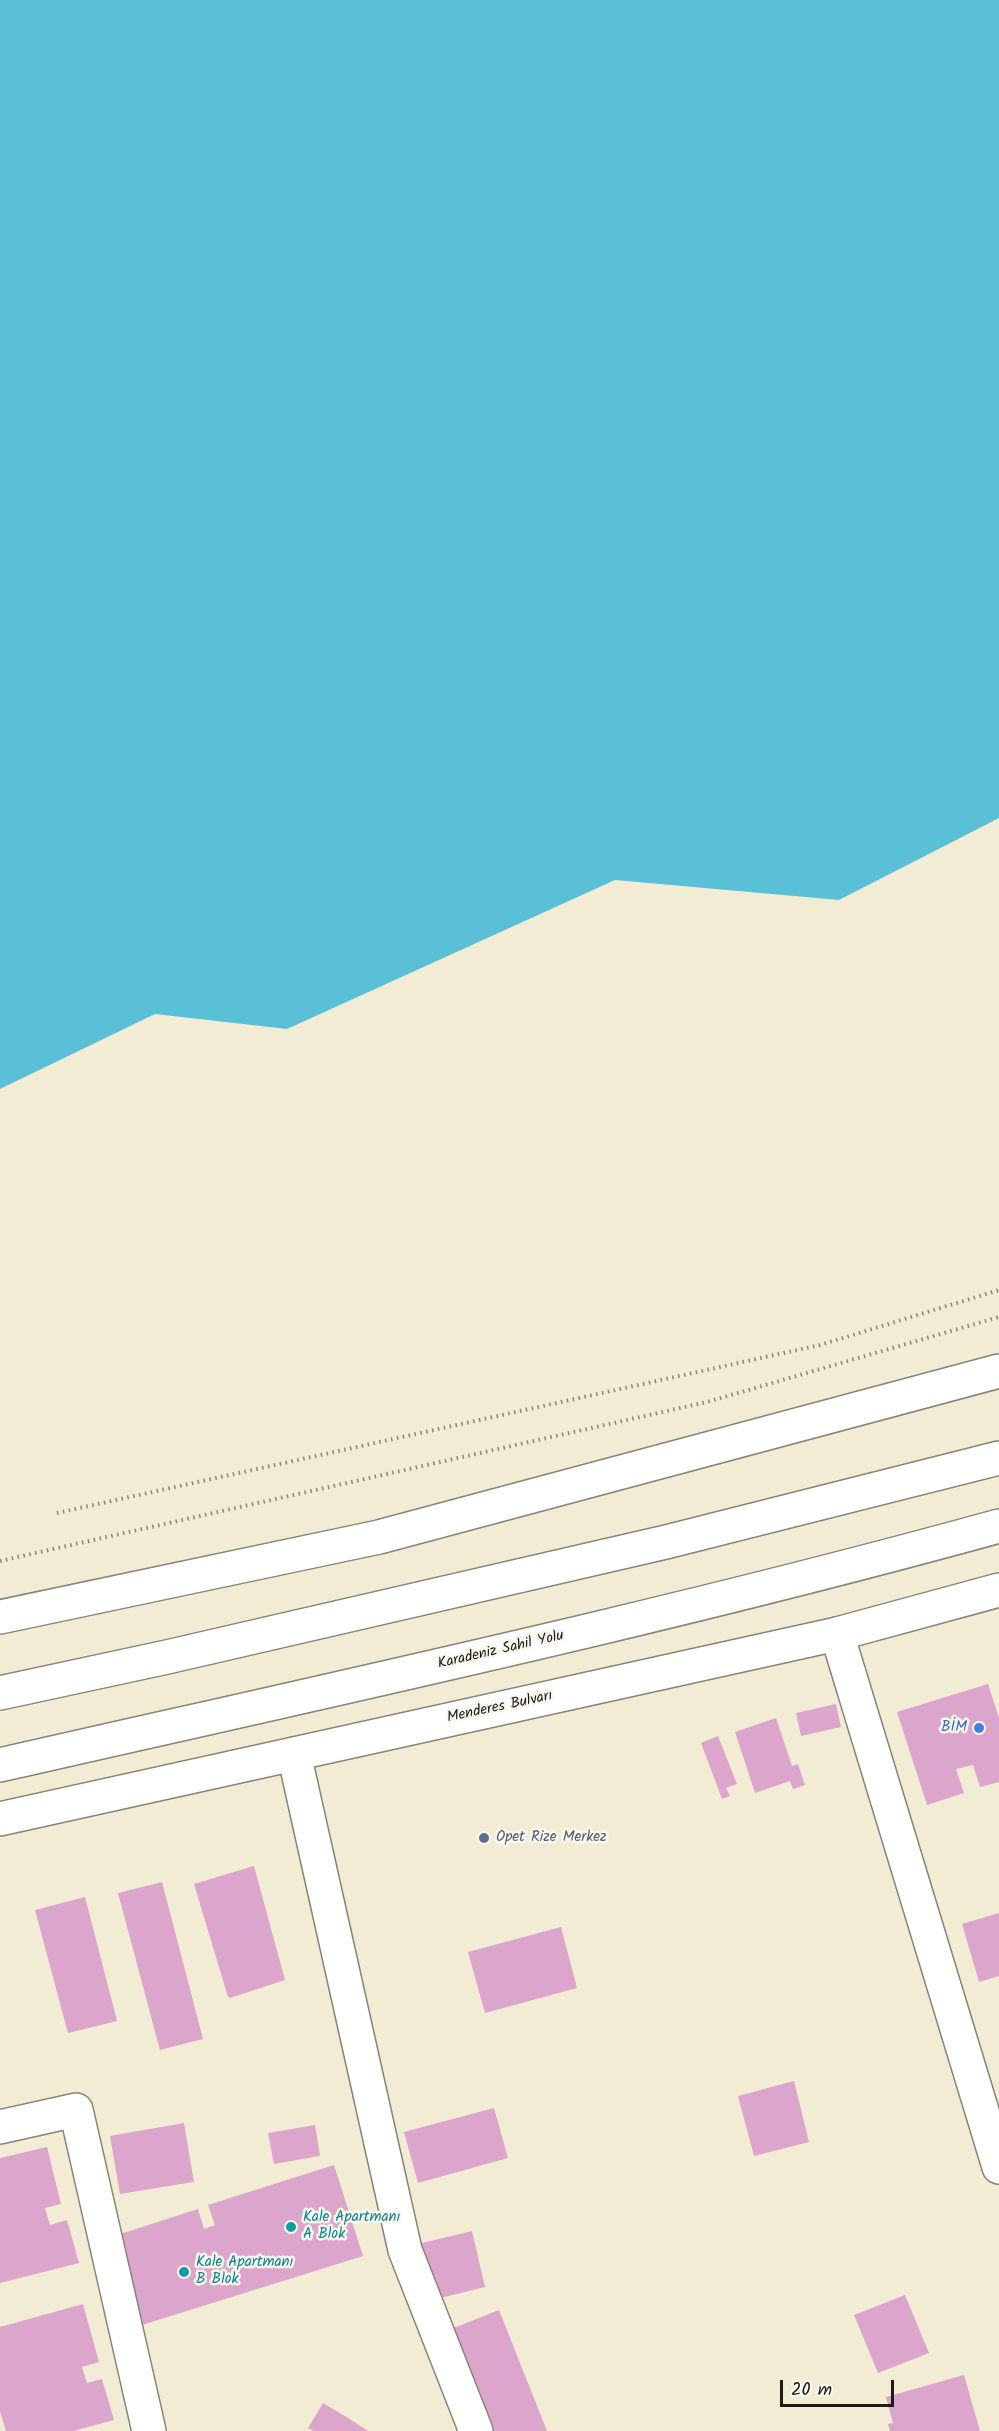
<!DOCTYPE html>
<meta charset="utf-8">
<style>
body{margin:0}
#map{position:relative;width:999px;height:2431px;overflow:hidden;background:#f3ecd5;font-family:Kalam,sans-serif}
canvas{display:block}
.scale{position:absolute;left:780px;top:2380px;width:114px;height:27px;box-sizing:border-box;border:3px solid #1c1c1c;border-top:0;padding-left:8px;font-size:18px;line-height:21px;white-space:nowrap;color:#1c1c1c;-webkit-text-stroke:4px #fbf7ec;paint-order:stroke}
</style>
<div id="map">
<canvas width="999" height="2431"></canvas>
<div class="scale">20 m</div>
</div>
<script>
const c = document.querySelector('canvas').getContext('2d');
c.lineJoin = 'round';
function fillPath(path, color) { c.fillStyle = color; c.fill(path, 'evenodd'); }
function stroke(path, color, width, dash) { c.strokeStyle = color; c.lineWidth = width; c.lineCap = dash ? 'butt' : 'round'; c.setLineDash(dash || []); c.stroke(path); }
function label(font, color, halo, rows, align = 'center') {
  c.font = font + ' Kalam,sans-serif'; c.lineWidth = 5; c.setLineDash([]); c.textBaseline = 'middle'; c.strokeStyle = halo; c.fillStyle = color; for (const [text, x, y, turn = 0] of rows) {
    c.save(); c.translate(x, y); c.rotate((+turn || 0) * Math.PI / 180); c.textAlign = isNaN(turn) ? turn : align; if (halo) c.strokeText(text, 0, 0); c.fillText(text, 0, 0); c.restore();
  }
}
const water = new Path2D(`
 M0,0H999V818L839,900L615,880L287,1029L155,1014L0,1089Z`);
const building = new Path2D(`
 M988,1684L999,1718V1782L980,1787L973,1765L956,1769L964,1793L927,1805L897,1712Z
 M836,1704L841,1727L801,1736L796,1713Z
 M776,1718L792,1766L798,1764L805,1785L793,1789L790,1781L755,1793L735,1732Z
 M718,1736L737,1784L726,1788L730,1796L722,1799L701,1743Z
 M254,1866L285,1980L230,1998L228,1997L194,1884Z
 M162,1882L203,2039L160,2050L118,1893Z
 M85,1897L117,2021L68,2033L35,1910Z
 M999,1913V1976L979,1982L962,1924Z
 M561,1927L577,1988L485,2013L468,1952Z
 M794,2081L809,2142L754,2156L738,2096Z
 M494,2108L508,2158L418,2183L404,2132Z
 M184,2123L194,2182L120,2194L110,2136Z
 M315,2125L320,2156L274,2164L268,2133Z
 M47,2147L61,2204L45,2208L50,2225L67,2220L79,2263L0,2283V2158Z
 M334,2165L363,2256L142,2325L114,2236L198,2209L204,2229L215,2225L208,2205Z
 M472,2231L485,2287L432,2300L418,2244Z
 M905,2295L929,2353L878,2373L854,2315Z
 M83,2304L99,2362L82,2367L87,2383L102,2379L114,2420L73,2431H6L0,2411V2327Z
 M499,2310L547,2431H491L451,2329Z
 M964,2375L980,2431H890L888,2424L893,2423L886,2397Z
 M323,2403L348,2418L368,2431H314L308,2428Z`);
const path = new Path2D(`
 M57,1513L820,1345L999,1290
 M0,1561L707,1402L999,1317`);
const minor = new Path2D(`
 M837,1634L999,2167
 M294,1754L405,2250L476,2431
 M0,2127L76,2110L149,2431`);
const tertiary = new Path2D(`
 M0,1617L379,1537L999,1371`);
const secondary = new Path2D(`
 M0,1819L837,1634L999,1590`);
const trunk = new Path2D(`
 M0,1693L167,1657L666,1542L999,1458
 M0,1765C334,1689 669,1617 999,1526`);
const markers = [
 [979,1728,6,"#3f7fe0"],
 [484,1838,6,"#5c6f8a"],
 [291,2227,6,"#0f9aa8"],
 [184,2272,6,"#0f9aa8"]
];
const streetNames = [
 ["Karadeniz Sahil Yolu",501,1651,-13],
 ["Menderes Bulvarı",500,1708,-12]
];
const shopNames = [
 ["BİM",967,1728]
];
const serviceNames = [
 ["Opet Rize Merkez",496,1838]
];
const cultureNames = [
 ["Kale Apartmanı",303,2218],
 ["A Blok",303,2235],
 ["Kale Apartmanı",196,2263],
 ["B Blok",196,2280]
];
fillPath(water, '#5ac0d7');
fillPath(building, '#dca5cc');
stroke(minor, '#888478', 36);
stroke(tertiary, '#888478', 36);
stroke(secondary, '#888478', 36);
stroke(trunk, '#888478', 36);
stroke(path, '#888478', 4, [1.5, 4.5]);
stroke(minor, '#fff', 33);
stroke(tertiary, '#fff', 33);
stroke(secondary, '#fff', 33);
stroke(trunk, '#fff', 33);
for (const [x, y, r, color] of markers) { const dot = new Path2D(); dot.arc(x, y, r, 0, 2 * Math.PI); c.fillStyle = color; c.fill(dot); stroke(dot, '#fbf7ec', 2); }
label('15px', '#1c1c1c', '#fbf7ec', streetNames);
label('15px', '#366cbe', '#fbf7ec', shopNames, 'right');
label('15px', '#4e5e75', '#fbf7ec', serviceNames, 'left');
label('15px', '#0d838f', '#fbf7ec', cultureNames, 'left');
</script>
